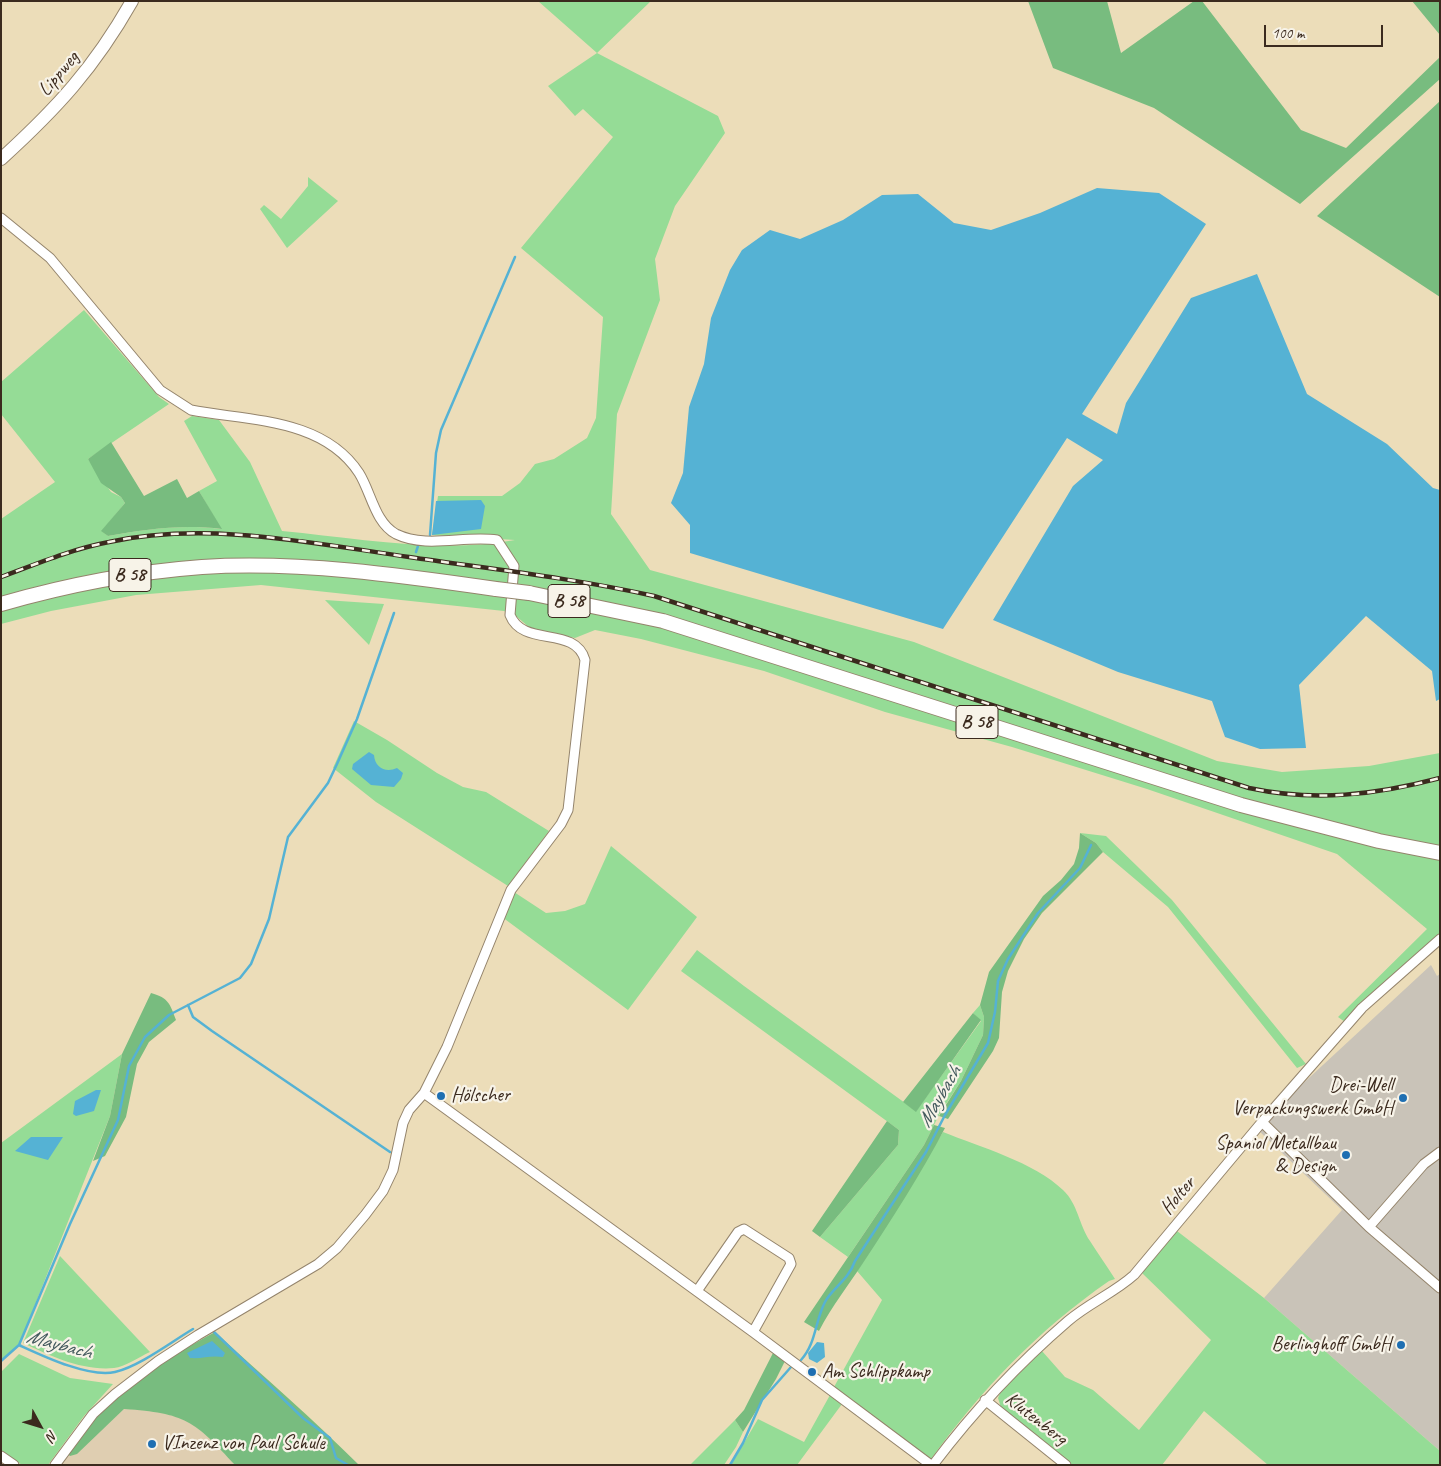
<!DOCTYPE html>
<meta charset="utf-8">
<style>
body{margin:0}
#map{position:relative;width:1441px;height:1466px;overflow:hidden;background:#ecddb9;font-family:Caveat,sans-serif}
canvas{display:block}
.frame{position:absolute;inset:0;border:2px solid #3b2a1e;pointer-events:none}
.north{position:absolute;left:15px;top:1401px;width:50px;height:50px;-webkit-text-stroke:4px #f7f3e8;paint-order:stroke;rotate:129deg;font-size:14px;font-weight:700;line-height:20px;text-align:center;color:#3b2a1e}
.north::after{content:'';display:block;margin:auto;width:18px;height:22px;background:#3b2a1e;clip-path:polygon(50% 0,100% 100%,50% 72%,0 100%)}
.scale{position:absolute;left:1264px;top:25px;width:119px;height:22px;box-sizing:border-box;border:2px solid #3b2a1e;border-top:0;padding-left:6px;font-size:15px;line-height:18px;white-space:nowrap;color:#3b2a1e;-webkit-text-stroke:4px #f7f3e8;paint-order:stroke}
</style>
<div id="map">
<canvas width="1441" height="1466"></canvas>
<div class="frame"></div>
<div class="north">N</div>
<div class="scale">100 m</div>
</div>
<script>
const c = document.querySelector('canvas').getContext('2d');
c.lineJoin = 'round';
function fillPath(path, color) { c.fillStyle = color; c.fill(path, 'evenodd'); }
function stroke(path, color, width, dash) { c.strokeStyle = color; c.lineWidth = width; c.lineCap = dash ? 'butt' : 'round'; c.setLineDash(dash || []); c.stroke(path); }
function label(font, color, halo, rows, align = 'center') {
  c.font = font + ' Caveat,sans-serif'; c.lineWidth = 4.5; c.setLineDash([]); c.textBaseline = 'middle'; c.strokeStyle = halo; c.fillStyle = color; for (const [text, x, y, turn = 0] of rows) {
    c.save(); c.translate(x, y); c.rotate((+turn || 0) * Math.PI / 180); c.textAlign = isNaN(turn) ? turn : align; if (halo) c.strokeText(text, 0, 0); c.fillText(text, 0, 0); c.restore();
  }
}
const built = new Path2D(`
 M124,1409L156,1411L187,1420L207,1435L235,1465H58L67,1453L107,1425Z`);
const industrial = new Path2D(`
 M1431,965L1437,976L1440,974V1451L1264,1298L1342,1210L1259,1131L1297,1089Z`);
const green = new Path2D(`
 M538,1H651L597,53L718,116L725,133L675,206L655,259L660,300L617,414L611,514L650,570L914,642L1217,761L1282,772L1369,766L1440,753V933L1345,1022L1338,1017L1427,929L1337,854L1147,789L1012,747L885,712L764,671L641,639L595,630L575,638L530,628L516,616L504,611L261,585L136,595L51,611L1,624V519L55,482L1,414V382L84,310L159,397L169,404L88,459L111,492L121,497L125,503L102,531L108,536C146,529 182,524 221,529L199,491L217,481L184,421L192,416L219,420L250,462L282,531C357,538 441,554 515,540L432,535L438,496H502L520,483L535,464L554,459L587,438L596,418L603,317L521,248L613,137L583,109L575,116L548,86L597,53Z
 M308,177L338,201L287,248L260,209L264,205L281,219L308,186Z
 M325,600L384,604L369,645Z
 M354,721L387,740L437,773L463,787L486,792L549,831L508,886L376,802L333,768Z
 M1080,833L1106,836L1172,900L1306,1064L1297,1068L1168,907L1103,852L1096,843Z
 M611,846L697,917L628,1010L502,917L514,892L546,913L565,911L585,904Z
 M697,950L744,986L916,1111L981,1021L973,1013L980,1005L984,1017L983,1035L961,1081L939,1115L924,1145L848,1257L820,1237L898,1145L899,1130L681,971Z
 M122,1054L110,1116L19,1345L1,1361V1143Z
 M943,1132C980,1147 1034,1162 1063,1190C1078,1204 1079,1225 1090,1241C1098,1254 1107,1266 1115,1279L1109,1281C1038,1330 981,1390 931,1459L834,1387L882,1300L857,1271Z
 M1177,1231L1264,1298L1440,1451V1465H1268L1204,1411L1162,1465H1072L1002,1411L998,1398L1001,1391L1042,1351L1065,1377L1093,1390L1139,1430L1211,1340L1142,1273Z
 M60,1256L150,1352C139,1357 125,1367 114,1368C82,1371 51,1356 23,1343Z
 M19,1354L70,1378L113,1384L84,1416L48,1465H22L1,1450V1372Z
 M830,1395L842,1404L797,1465H731L758,1419L804,1442Z
 M735,1420L743,1432L736,1447L724,1465H690Z`);
const forest = new Path2D(`
 M1028,1H1107L1121,53L1194,1H1202L1301,130L1346,148L1440,57V79L1300,204L1154,108L1053,68Z
 M1412,1H1440V35Z
 M1440,101V297L1317,216Z
 M111,442L144,496L177,479L187,498L199,491L222,529C183,524 146,529 108,536L101,531L125,503L121,497L101,483L88,459Z
 M1080,833L1096,843L1103,852L1042,913L1024,939L1008,971L1002,992L999,1038L993,1051L948,1119L939,1116L961,1081L983,1035L984,1017L980,1005L989,972L1043,896L1061,880L1074,864L1079,848Z
 M151,993C169,998 170,1004 176,1020L149,1042L137,1064L126,1117L105,1156L93,1161L110,1116L122,1054Z
 M973,1013L981,1020L916,1112L903,1102Z
 M887,1121L899,1130L898,1145L820,1237L812,1231Z
 M934,1125L945,1128C921,1174 892,1219 863,1263C848,1286 832,1306 819,1331L804,1322L924,1145Z
 M215,1332C263,1376 313,1419 359,1465H235C195,1421 185,1413 124,1409L77,1454L70,1456L67,1453C75,1442 82,1431 90,1422C123,1383 171,1356 215,1332Z
 M773,1353L785,1361L776,1379L743,1432L735,1420L744,1410Z`);
const water = new Path2D(`
 M1097,188L1159,193L1206,224L1082,414L1117,434L1126,403L1191,298L1257,274L1307,394L1387,444L1433,488L1440,490V699L1436,701L1432,671L1366,616L1299,685L1306,748L1260,749L1225,737L1212,701L1118,672L993,620L1073,486L1103,460L1067,438L943,629L690,553V525L671,503L683,473L689,407L704,364L711,318L730,270L742,250L770,230L800,239L843,220L882,195L918,194L954,223L991,230L1040,213Z
 M481,500L485,506L481,529L432,535L436,501Z
 M369,752L374,755C375,768 386,773 397,768L403,773L401,779L394,787L371,785L352,769L353,764Z
 M96,1090H101L94,1111L76,1116L73,1114L75,1101Z
 M31,1137H63L48,1160L15,1151Z
 M212,1341L225,1353L223,1357C210,1355 203,1359 190,1358L187,1353Z
 M817,1342L824,1343L825,1357L817,1363L809,1359L808,1353Z`);
const stream = new Path2D(`
 M430,535L436,453L441,430L515,257
 M416,552L418,546
 M188,1005L193,1017L212,1031L390,1152
 M214,1332L303,1418L330,1438L336,1458L348,1465
 M19,1345L70,1224L118,1120L129,1066L145,1037L169,1015L240,978L251,964L269,919L288,837L328,783L337,764L357,719L394,613
 M801,1360C816,1344 815,1321 825,1302C832,1288 848,1281 855,1261L926,1152L945,1115L988,1043L995,1012L998,981L1008,959L1038,913L1080,868L1091,845
 M1,1361L19,1345C43,1356 89,1378 115,1372C140,1366 171,1342 193,1329
 M730,1465L743,1443L762,1400L791,1367`);
const street = new Path2D(`
 M1,218L50,258L160,390L191,410C249,421 323,418 359,473C371,492 375,523 396,534C427,549 464,535 497,540L514,566L510,615C523,648 575,625 585,660L568,810L561,824L511,890L447,1047L424,1093L409,1110L403,1123L393,1170L383,1191L365,1215L337,1248L318,1264L198,1335L158,1361L115,1394L93,1414L55,1465
 M424,1093L753,1332L931,1465
 M1262,1122L1369,1227L1440,1288
 M1369,1227L1424,1164L1440,1152
 M697,1291L738,1232L744,1229L789,1258L791,1264L753,1332
 M985,1400L1066,1465
 M1,1456L14,1465
 M933,1465C973,1412 1018,1364 1068,1321C1089,1303 1114,1293 1134,1275L1262,1122L1362,1008L1440,939`);
const secondary = new Path2D(`
 M1,159C57,108 94,68 132,1`);
const primary = new Path2D(`
 M529,593L663,621L1241,805L1379,841L1440,853
 M1,604C67,585 134,572 202,567C300,561 399,575 496,589`);
const rail = new Path2D(`
 M1,577C36,564 72,549 109,542C207,521 311,543 409,557C491,569 573,578 654,596L1249,788C1314,802 1376,795 1440,778`);
const primaryBridge = new Path2D(`
 M496,589L529,593`);
const markers = [
 [441,1096,5,"#1f6fb2"],
 [1403,1098,5,"#1f6fb2"],
 [1346,1155,5,"#1f6fb2"],
 [1401,1345,5,"#1f6fb2"],
 [812,1372,5,"#1f6fb2"],
 [152,1444,5,"#1f6fb2"]
];
const shields = [
 [130,575,42],
 [569,601,42],
 [977,722,42]
];
const shieldNames = [
 ["B 58",130,575],
 ["B 58",569,601],
 ["B 58",977,722]
];
const streetNames = [
 ["Lippweg",59,74,-50],
 ["Holter",1178,1196,-50],
 ["Klutenberg",1036,1419,38]
];
const poiNames = [
 ["Drei-Well",1393,1086],
 ["Verpackungswerk GmbH",1393,1109],
 ["Hölscher",451,1096,"left"],
 ["Spaniol Metallbau",1336,1144],
 ["& Design",1336,1167],
 ["Berlinghoff GmbH",1391,1345],
 ["Am Schlippkamp",822,1372,"left"],
 ["VInzenz von Paul Schule",162,1444,"left"]
];
const waterNames = [
 ["Maybach",940,1097,-60],
 ["Maybach",59,1345,15]
];
fillPath(built, '#dfceb1');
fillPath(industrial, '#c9c3b8');
fillPath(green, '#95dc96');
fillPath(forest, '#78bc7f');
fillPath(water, '#55b2d4');
stroke(stream, '#55b2d4', 2.5);
stroke(street, '#94846c', 11);
stroke(secondary, '#94846c', 14);
stroke(primary, '#94846c', 16);
stroke(street, '#fff', 9);
stroke(secondary, '#fff', 12);
stroke(primary, '#fff', 14);
stroke(rail, '#3b2a1e', 4.5);
stroke(rail, '#f7f3e8', 2.5, [8]);
stroke(primaryBridge, '#94846c', 16, []);
stroke(primaryBridge, '#fff', 14);
for (const [x, y, r, color] of markers) { const dot = new Path2D(); dot.arc(x, y, r, 0, 2 * Math.PI); c.fillStyle = color; c.fill(dot); stroke(dot, '#f7f3e8', 2); }
for (const [x, y, w] of shields) { const box = new Path2D(); box.roundRect(x - w / 2, y - 16.5, w, 33, 4); c.fillStyle = '#f7f3e8'; c.fill(box); stroke(box, '#3b2a1e', 1); }
label('bold 19px', '#3b2a1e', null, shieldNames);
label('20px', '#3b2a1e', '#f7f3e8', streetNames);
label('20px', '#3b2a1e', '#f7f3e8', poiNames, 'right');
label('italic 21px', '#445a5e', '#f7f3e8', waterNames);
</script>
